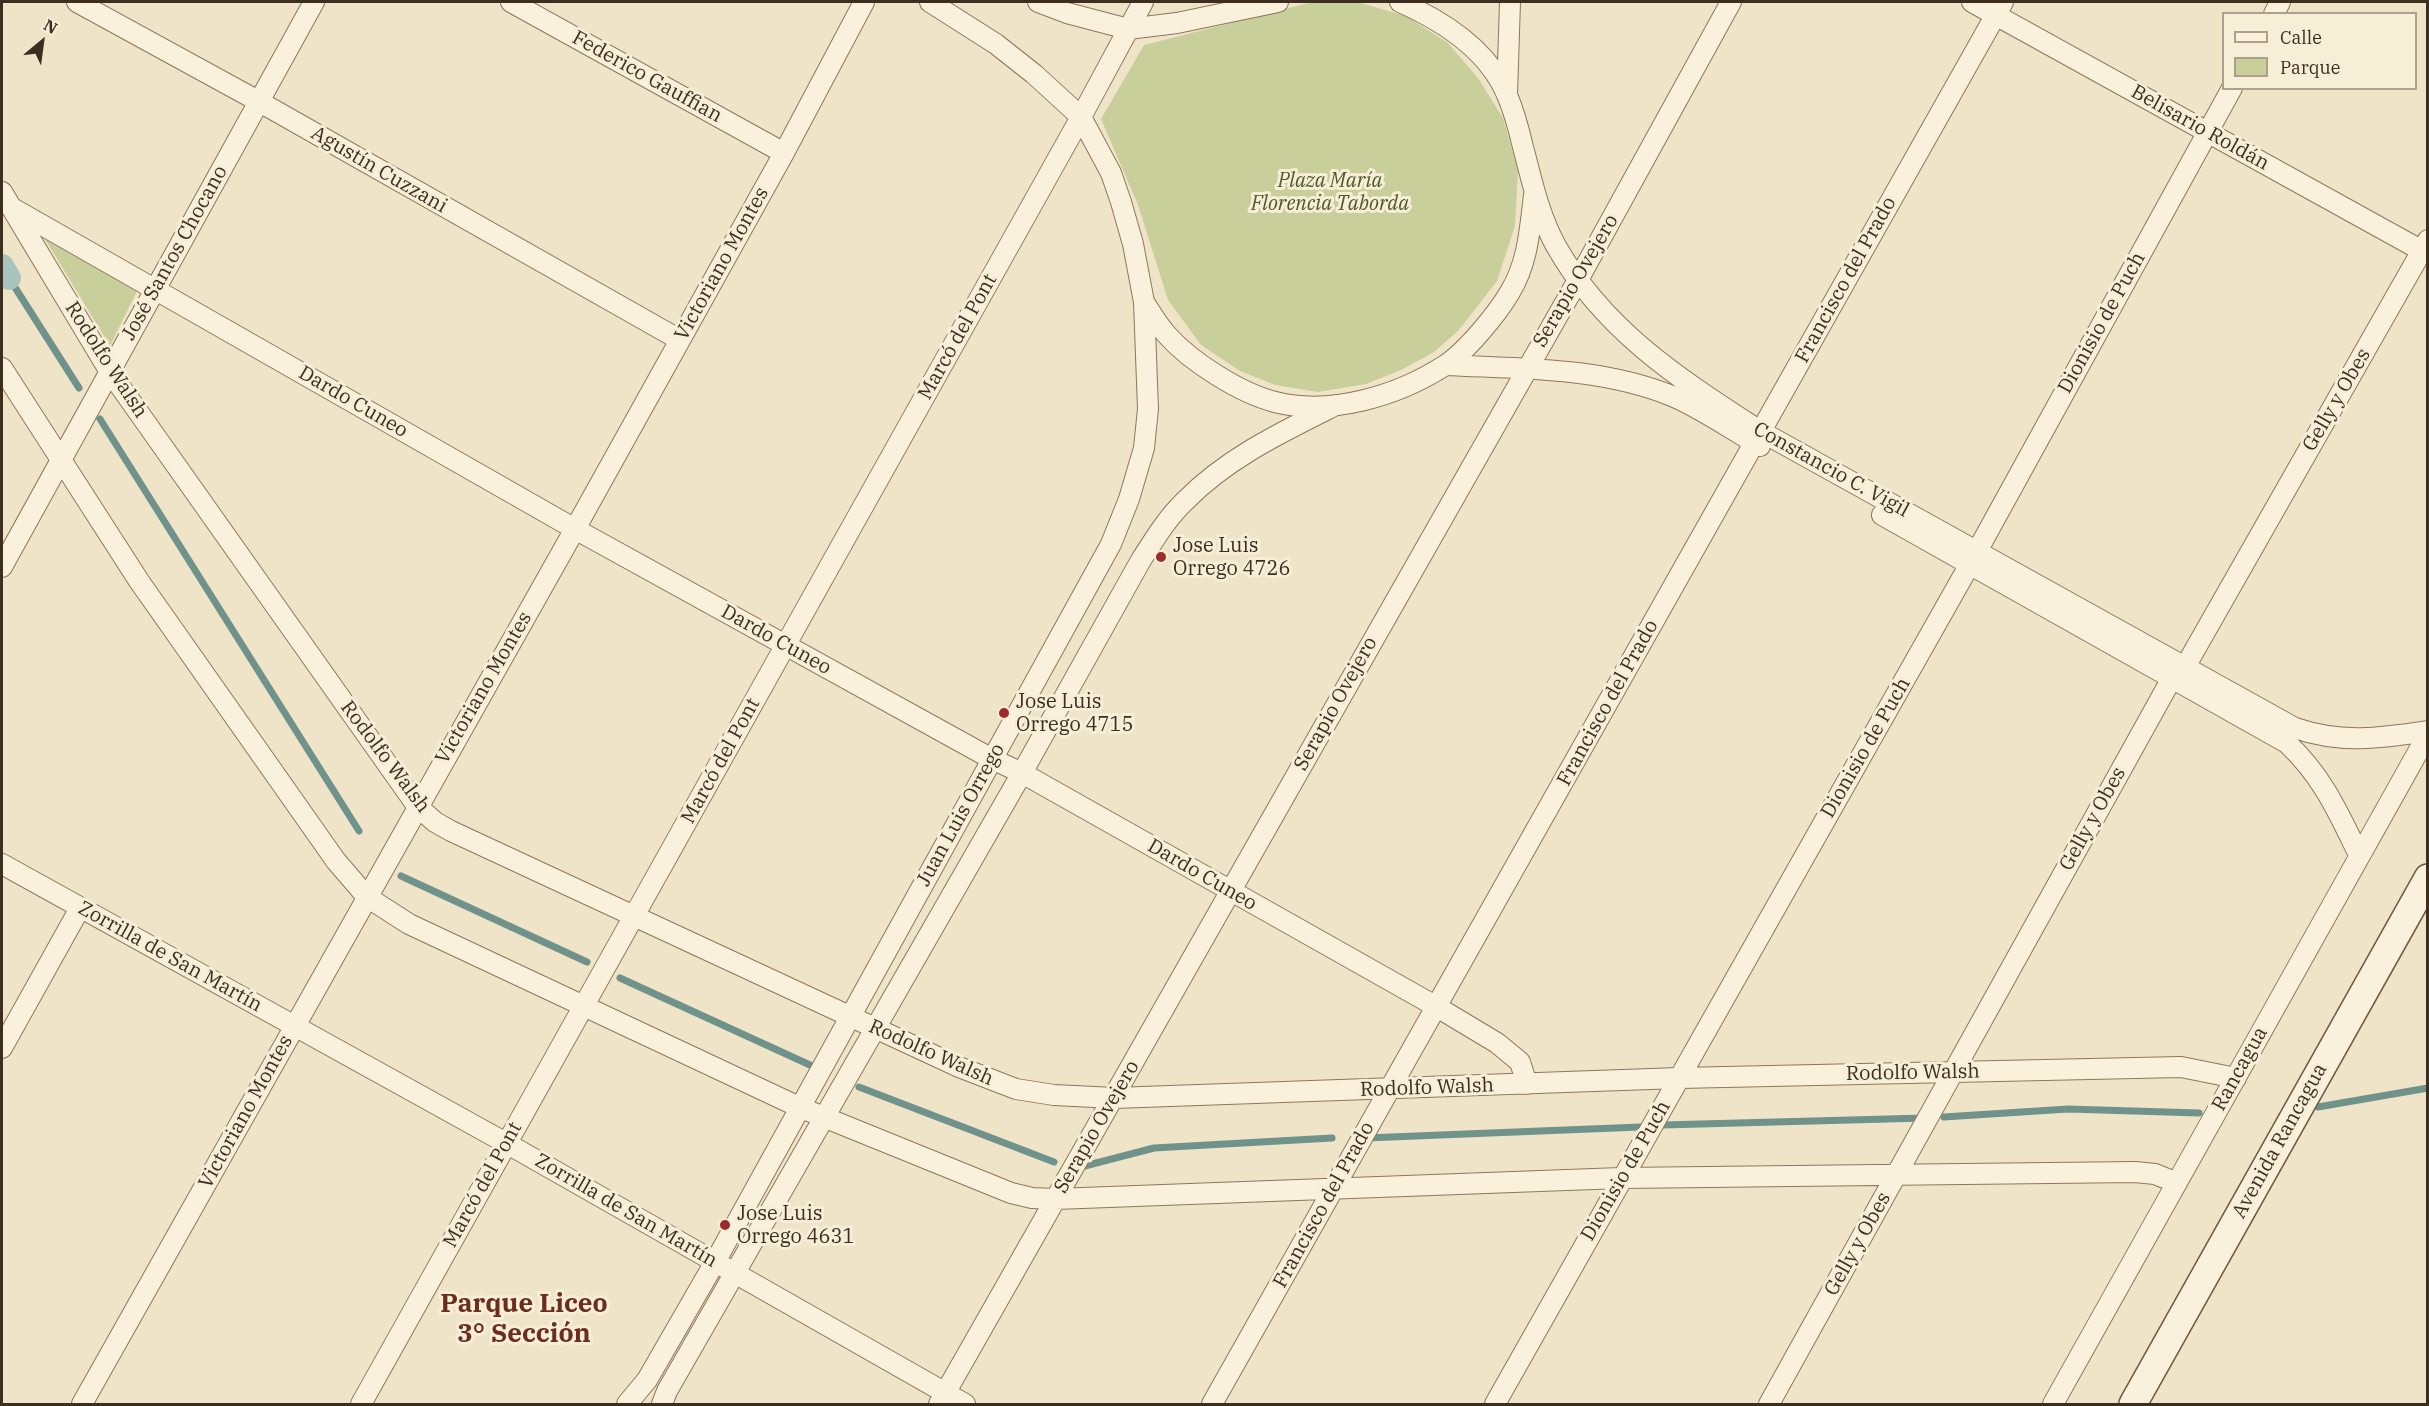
<!DOCTYPE html>
<meta charset="utf-8">
<style>
body{margin:0}
#map{position:relative;width:2429px;height:1406px;overflow:hidden;background:#f0e4c8;font-family:"IBM Plex Serif",serif}
canvas{display:block}
.frame{position:absolute;inset:0;border:3px solid #3d2e20;pointer-events:none}
.legend{position:absolute;left:2222px;top:12px;width:195px;height:78px;box-sizing:border-box;background:#f7eed8;border:2px solid #ada18e;margin:0;padding:8px 10px;list-style:none;font-size:18px;color:#3d2e20}
.legend li{display:flex;align-items:center;gap:12px;height:30px}
.legend b{width:30px;border:2px solid #ada18e}
.north{position:absolute;left:12px;top:12px;width:60px;height:60px;-webkit-text-stroke:4px #f7eed8;paint-order:stroke;rotate:29deg;font-size:16px;font-weight:700;line-height:24px;text-align:center;color:#3d2e20}
.north::after{content:'';display:block;margin:auto;width:21px;height:27px;background:#3d2e20;clip-path:polygon(50% 0,100% 100%,50% 72%,0 100%)}
</style>
<div id="map">
<canvas width="2429" height="1406"></canvas>
<div class="frame"></div>
<ul class="legend">
<li><b style="height:8px;background:#faf1dc"></b>Calle</li>
<li><b style="height:16px;background:#c9cf9b"></b>Parque</li>
</ul>
<div class="north">N</div>
</div>
<script>
const c = document.querySelector('canvas').getContext('2d');
c.lineJoin = 'round';
function fillPath(path, color) { c.fillStyle = color; c.fill(path, 'evenodd'); }
function stroke(path, color, width, dash) { c.strokeStyle = color; c.lineWidth = width; c.lineCap = dash ? 'butt' : 'round'; c.setLineDash(dash || []); c.stroke(path); }
function label(font, color, halo, rows, align = 'center') {
  c.font = font + ' "IBM Plex Serif",serif'; c.lineWidth = 6; c.setLineDash([]); c.textBaseline = 'middle'; c.strokeStyle = halo; c.fillStyle = color; for (const [text, x, y, turn = 0] of rows) {
    c.save(); c.translate(x, y); c.rotate((+turn || 0) * Math.PI / 180); c.textAlign = isNaN(turn) ? turn : align; if (halo) c.strokeText(text, 0, 0); c.fillText(text, 0, 0); c.restore();
  }
}
const green = new Path2D(`
 M1313,2L1361,3L1406,16L1448,43L1478,78L1503,118L1518,170L1515,226L1497,281L1459,330L1434,352L1401,370L1366,384L1318,392L1275,385L1240,371L1201,345L1168,300L1138,205L1101,119L1144,45Z
 M45,239L138,289L110,346Z`);
const stream = new Path2D(`
 M9,278L79,388
 M100,419L359,831
 M401,876L587,962
 M620,978L810,1065
 M859,1087L1054,1162
 M2318,1107L2428,1088
 M1944,1117L2068,1109L2199,1113
 M1663,1125L1925,1118
 M1366,1138L1640,1127
 M1077,1168L1154,1148L1332,1138`);
const canal = new Path2D(`
 M2,266L9,278`);
const minor = new Path2D(`
 M77,2L258,101L680,340
 M511,2L784,153
 M1038,2L1067,13L1128,29L1177,23L1278,2
 M1400,2C1443,21 1488,49 1507,95C1514,111 1519,130 1523,147C1532,181 1539,215 1556,246C1605,332 1680,379 1760,431L2295,728C2341,744 2381,738 2428,731
 M1972,2L2428,254
 M2274,14L2280,2
 M1507,95L1510,2
 M2,192L110,372L417,806L435,822L451,831L959,1067L1016,1089L1054,1095L1114,1098L1679,1078L2181,1067L2236,1078
 M14,209L575,529L992,759L1022,773L1437,1007L1497,1043L1520,1062L1527,1084
 M1144,302C1151,313 1158,325 1167,335C1191,362 1240,393 1275,402C1330,416 1397,396 1444,366C1465,353 1498,313 1510,292C1528,263 1530,228 1534,195
 M1446,365C1523,369 1600,367 1672,396C1701,408 1732,430 1760,446
 M2,368L139,581L336,861L367,897L409,924L799,1107L1011,1193L1032,1198L1055,1199L1621,1178L2135,1172L2155,1174L2177,1183
 M1882,515L2287,743C2323,777 2338,812 2359,855
 M2,567L314,2
 M2,864L506,1143L965,1404
 M2,1048L80,908
 M82,1404L575,529L784,153L864,2
 M361,1404L1081,117L1143,2
 M627,1404L647,1380L715,1262L1111,544L1129,499L1144,448L1148,409L1144,302L1133,244L1121,202L1111,173L1081,117L1034,74L996,44L930,2
 M662,1404L667,1391L1022,773L1141,560C1154,540 1167,518 1185,501C1227,458 1282,432 1336,405
 M939,1404L1578,280L1731,2
 M1212,1404L2003,2
 M1495,1404L1970,564L2232,88
 M1769,1404L2172,678L2185,667L2428,240
 M2053,1404L2428,734`);
const secondary = new Path2D(`
 M2133,1404L2428,878`);
const markers = [
 [1161,557,6,"#9e2a2b"],
 [1004,713,6,"#9e2a2b"],
 [725,1225,6,"#9e2a2b"]
];
const streetNames = [
 ["Federico Gauffian",647,77,29],
 ["Belisario Roldán",2200,128,29],
 ["Agustín Cuzzani",379,170,30],
 ["José Santos Chocano",175,253,-61],
 ["Victoriano Montes",722,264,-61],
 ["Francisco del Prado",1846,280,-61],
 ["Serapio Ovejero",1576,281,-60],
 ["Dionisio de Puch",2102,323,-61],
 ["Marcó del Pont",958,337,-61],
 ["Rodolfo Walsh",106,360,57],
 ["Gelly y Obes",2337,400,-60],
 ["Dardo Cuneo",353,402,30],
 ["Constancio C. Vigil",1831,470,29],
 ["Dardo Cuneo",776,640,29],
 ["Victoriano Montes",484,688,-60],
 ["Francisco del Prado",1608,703,-61],
 ["Serapio Ovejero",1336,704,-61],
 ["Dionisio de Puch",1866,748,-60],
 ["Rodolfo Walsh",385,757,53],
 ["Marcó del Pont",721,761,-61],
 ["Juan Luis Orrego",961,815,-61],
 ["Gelly y Obes",2093,819,-61],
 ["Dardo Cuneo",1202,875,30],
 ["Zorrilla de San Martín",170,957,29],
 ["Rodolfo Walsh",931,1053,24],
 ["Rancagua",2240,1069,-61],
 ["Rodolfo Walsh",1913,1073,-1],
 ["Rodolfo Walsh",1427,1088,-2],
 ["Victoriano Montes",246,1112,-61],
 ["Serapio Ovejero",1097,1127,-60],
 ["Avenida Rancagua",2280,1141,-61],
 ["Dionisio de Puch",1626,1171,-60],
 ["Marcó del Pont",483,1185,-61],
 ["Francisco del Prado",1324,1205,-61],
 ["Zorrilla de San Martín",626,1211,30],
 ["Gelly y Obes",1858,1244,-61]
];
const parkNames = [
 ["Plaza María",1330,181],
 ["Florencia Taborda",1330,204]
];
const poiNames = [
 ["Jose Luis",1173,546],
 ["Orrego 4726",1173,569],
 ["Jose Luis",1016,702],
 ["Orrego 4715",1016,725],
 ["Jose Luis",737,1214],
 ["Orrego 4631",737,1237]
];
const districtNames = [
 ["Parque Liceo",524,1304],
 ["3° Sección",524,1334]
];
fillPath(green, '#c9cf9b');
stroke(stream, '#6f938a', 7);
stroke(canal, '#a9c4bc', 24);
stroke(minor, '#8d765c', 22);
stroke(secondary, '#6f573f', 30);
stroke(minor, '#faf1dc', 20);
stroke(secondary, '#faf1dc', 27);
for (const [x, y, r, color] of markers) { const dot = new Path2D(); dot.arc(x, y, r, 0, 2 * Math.PI); c.fillStyle = color; c.fill(dot); stroke(dot, '#f7eed8', 2); }
label('20px', '#3d2e20', '#f7eed8', streetNames);
label('italic 20px', '#4d5a26', '#f7eed8', parkNames);
label('20px', '#3d2e20', '#f7eed8', poiNames, 'left');
label('bold 26px', '#6b2e1e', '#f7eed8', districtNames);
</script>
